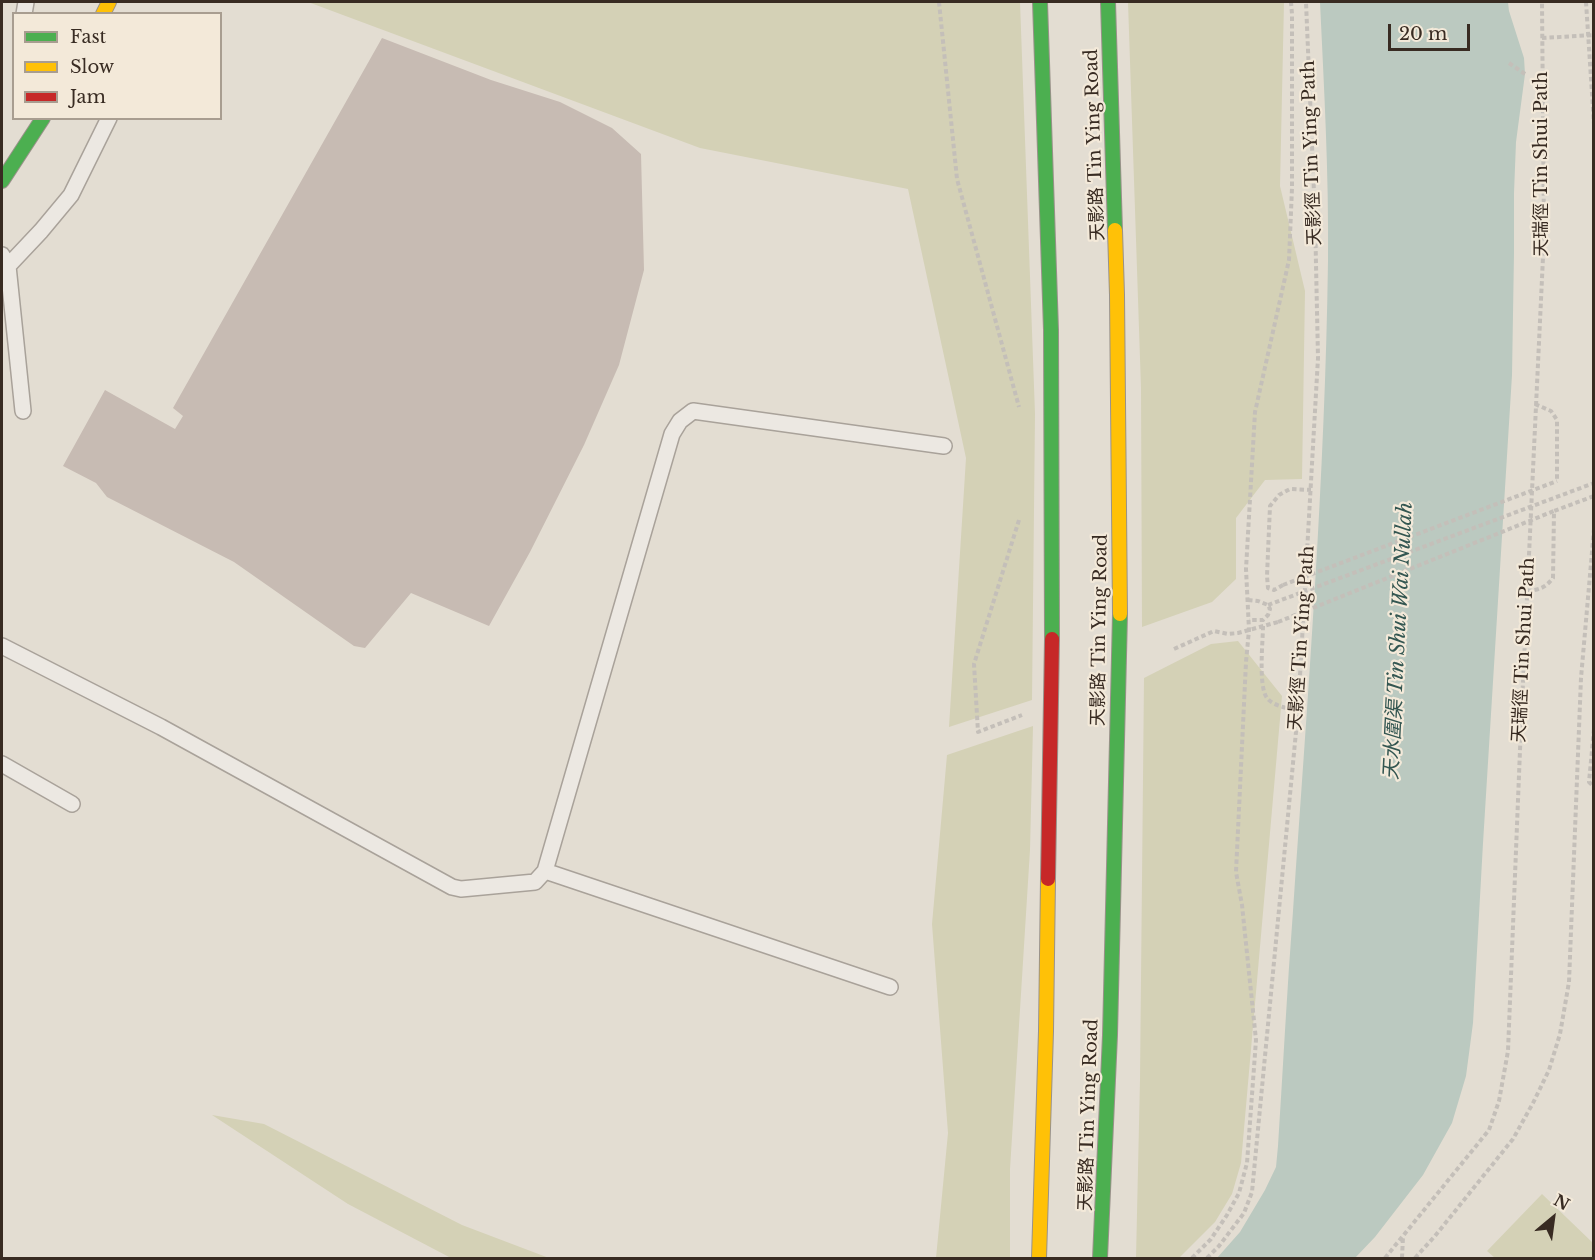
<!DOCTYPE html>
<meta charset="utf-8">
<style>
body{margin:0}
#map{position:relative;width:1595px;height:1260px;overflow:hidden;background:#e3ddd2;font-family:"Libre Baskerville",serif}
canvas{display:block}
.frame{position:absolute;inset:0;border:3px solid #382b22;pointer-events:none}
.legend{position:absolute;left:12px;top:12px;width:210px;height:108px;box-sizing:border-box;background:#f3e9d9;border:2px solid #a89d90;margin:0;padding:8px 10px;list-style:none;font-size:18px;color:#382b22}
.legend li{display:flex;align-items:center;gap:12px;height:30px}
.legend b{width:30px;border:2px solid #a89d90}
.north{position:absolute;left:1523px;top:1188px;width:60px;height:60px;-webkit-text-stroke:4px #f3e9d9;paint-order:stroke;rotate:29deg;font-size:16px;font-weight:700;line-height:24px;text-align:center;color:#382b22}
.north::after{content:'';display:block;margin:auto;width:21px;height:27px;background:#382b22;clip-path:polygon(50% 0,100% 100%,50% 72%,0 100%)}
.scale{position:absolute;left:1388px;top:24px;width:82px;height:27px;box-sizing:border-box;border:3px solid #382b22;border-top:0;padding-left:8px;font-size:18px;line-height:21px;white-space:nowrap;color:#382b22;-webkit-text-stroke:4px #f3e9d9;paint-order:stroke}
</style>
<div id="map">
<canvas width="1595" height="1260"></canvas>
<div class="frame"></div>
<ul class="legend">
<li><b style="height:8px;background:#4caf50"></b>Fast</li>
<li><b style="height:8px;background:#ffc107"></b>Slow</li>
<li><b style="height:8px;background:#c62828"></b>Jam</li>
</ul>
<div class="north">N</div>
<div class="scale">20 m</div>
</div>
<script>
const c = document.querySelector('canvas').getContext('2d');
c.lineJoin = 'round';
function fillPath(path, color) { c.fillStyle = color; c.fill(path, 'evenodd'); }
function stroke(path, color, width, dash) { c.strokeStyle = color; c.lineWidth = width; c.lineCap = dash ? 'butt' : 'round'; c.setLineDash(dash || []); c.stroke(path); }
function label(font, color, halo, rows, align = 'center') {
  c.font = font + ' "Libre Baskerville","Noto Sans SC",serif'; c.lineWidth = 4.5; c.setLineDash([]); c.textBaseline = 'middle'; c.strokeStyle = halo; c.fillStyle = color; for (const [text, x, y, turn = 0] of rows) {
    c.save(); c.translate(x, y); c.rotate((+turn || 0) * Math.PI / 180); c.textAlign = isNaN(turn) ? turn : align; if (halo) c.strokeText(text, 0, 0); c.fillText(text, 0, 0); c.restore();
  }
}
const green = new Path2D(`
 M308,2H1020L1035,414L1032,700L949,727L966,458L908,189L700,148Z
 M1128,2H1284L1280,186L1305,291L1302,479L1265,480L1236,518V579L1212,602L1142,627L1141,388Z
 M1238,641L1282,696L1241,1163L1232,1194L1215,1222L1179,1258H1136L1140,1080L1144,678L1211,644Z
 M1033,726L1030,850L1010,1169V1258H936L948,1133L932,924L947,755Z
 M212,1115L264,1124L462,1225L549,1258H451L348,1204Z
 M1542,1194L1593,1243V1258H1495L1487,1251Z`);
const water = new Path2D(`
 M1320,2H1508L1509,11L1524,58L1525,74L1516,142L1514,193V253L1512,375L1483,843L1473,1023L1466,1076L1452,1123L1423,1175L1375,1237L1355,1258H1217L1240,1232L1265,1190L1276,1167L1278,1146C1283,1068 1287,989 1293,911C1308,694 1325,478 1328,261C1329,174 1324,88 1320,2Z`);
const building = new Path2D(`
 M382,38L491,80L560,102L612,128L641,154L644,270L619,365L584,445L530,552L489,626L411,593L365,648L354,646L234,562L107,497L96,483L63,466L105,390L175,429L183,416L173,408Z`);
const path = new Path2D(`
 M939,2L957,179L1019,407
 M1586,2L1594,124
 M1542,38L1594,35
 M1509,63L1525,74
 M1535,404L1551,411L1557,420V481
 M1019,520L974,664L978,732L1022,715
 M1283,585L1274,590L1268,588L1267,576L1270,506L1279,495L1290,489L1311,490
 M1527,591C1539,590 1545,588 1553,578L1554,511L1594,496
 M1248,600L1258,601L1268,605L1270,609L1268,615L1263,620H1249
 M1263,626C1263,641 1258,686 1267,698C1273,706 1288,708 1298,711
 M1174,649L1214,631L1228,634L1238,633L1278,622
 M1594,729L1589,782L1594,787
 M1192,1258L1211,1239L1227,1215L1239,1193L1247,1163L1256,1040L1242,905L1236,872L1246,662L1249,630L1246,569L1255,412L1289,260L1292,188V14L1291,2
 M1207,1258L1219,1246L1244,1213L1252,1192L1298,711L1318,358L1315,217L1306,2
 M1385,1258L1489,1130L1499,1101L1508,1051L1521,725L1544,236L1542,2
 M1402,1258L1403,1237
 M1415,1258L1435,1236L1513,1139L1533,1103L1549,1070L1560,1034L1569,982L1581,678L1594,529`);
const lane = new Path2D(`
 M24,14L26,2
 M2,255L8,266L23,411
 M8,266L41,231L71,195L109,118
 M2,646L161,727L452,887L461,889L535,882L545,871L672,434L680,421L693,411L944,446
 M2,764L72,804
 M545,871L890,987`);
const fast = new Path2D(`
 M1040,2L1051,330L1052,639
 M1108,2L1115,230
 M2,181L43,118
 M1100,1258L1110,1035L1120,614`);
const slow = new Path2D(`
 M103,14L109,2
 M1115,230L1117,295L1120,614
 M1039,1258L1046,1031L1048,879`);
const jam = new Path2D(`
 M1048,879L1052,639`);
const pathBridge = new Path2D(`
 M1283,585L1557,481
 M1268,605L1594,483
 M1278,622L1554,511`);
const streetNames = [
 ["天影路 Tin Ying Road",1095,145,-92],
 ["天影徑 Tin Ying Path",1312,153,-92],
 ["天瑞徑 Tin Shui Path",1542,164,-90],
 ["天影路 Tin Ying Road",1100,630,-89],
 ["天影徑 Tin Ying Path",1302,638,-86],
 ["天瑞徑 Tin Shui Path",1524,650,-87],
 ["天影路 Tin Ying Road",1089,1115,-88]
];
const waterNames = [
 ["天水圍渠 Tin Shui Wai Nullah",1399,641,-87]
];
fillPath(green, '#d4d1b6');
fillPath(water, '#bbc9c0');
fillPath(building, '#c7bbb3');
stroke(lane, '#a9a29a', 18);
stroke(fast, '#99928a', 16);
stroke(slow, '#99928a', 16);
stroke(jam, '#99928a', 16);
stroke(path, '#c4bfb9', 4, [4.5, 3]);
stroke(lane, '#ece8e2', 15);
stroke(fast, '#4caf50', 14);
stroke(slow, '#ffc107', 14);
stroke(jam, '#c62828', 14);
stroke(pathBridge, '#c4bfb9', 4, [4.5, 3]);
label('18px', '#382b22', '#f3e9d9', streetNames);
label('italic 20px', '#335651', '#f3e9d9', waterNames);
</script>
